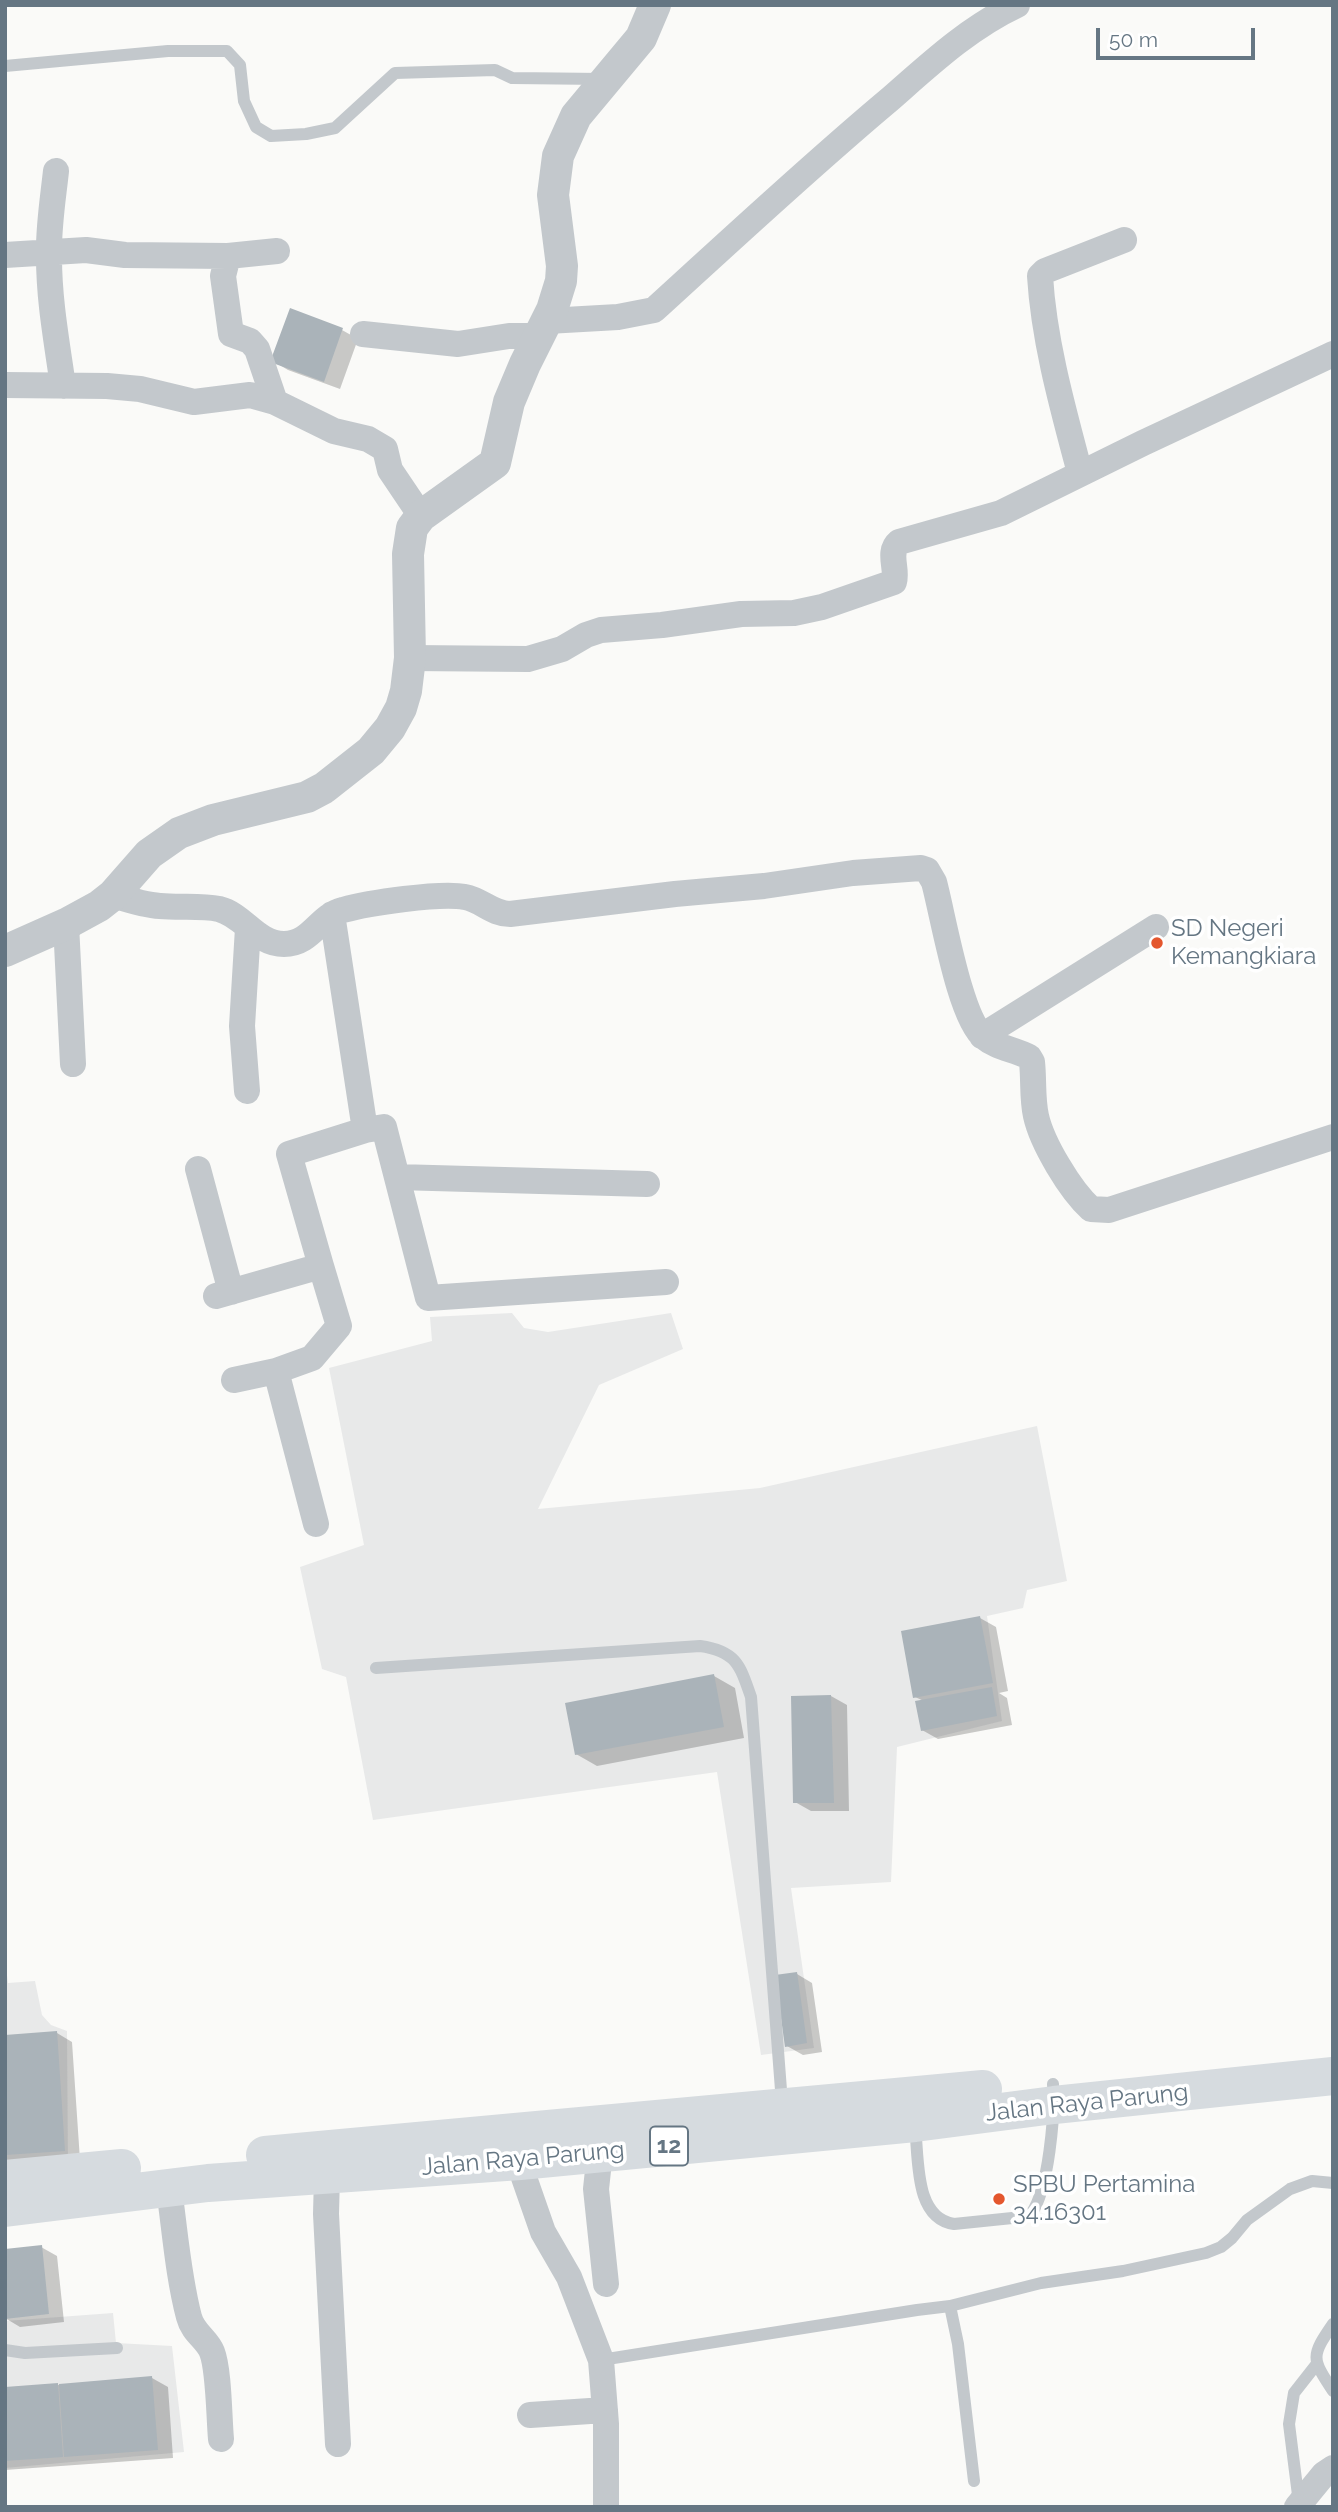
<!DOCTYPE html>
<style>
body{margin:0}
#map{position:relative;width:1338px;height:2512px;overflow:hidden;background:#fafaf8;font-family:Raleway,sans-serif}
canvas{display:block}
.frame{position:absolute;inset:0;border:7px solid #657683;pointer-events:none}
.scale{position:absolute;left:1096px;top:28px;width:159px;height:32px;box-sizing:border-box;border:4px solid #657683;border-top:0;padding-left:9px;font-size:21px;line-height:24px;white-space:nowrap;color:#657683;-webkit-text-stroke:5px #fff;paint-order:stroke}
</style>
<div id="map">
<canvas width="1338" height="2512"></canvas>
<div class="frame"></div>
<div class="scale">50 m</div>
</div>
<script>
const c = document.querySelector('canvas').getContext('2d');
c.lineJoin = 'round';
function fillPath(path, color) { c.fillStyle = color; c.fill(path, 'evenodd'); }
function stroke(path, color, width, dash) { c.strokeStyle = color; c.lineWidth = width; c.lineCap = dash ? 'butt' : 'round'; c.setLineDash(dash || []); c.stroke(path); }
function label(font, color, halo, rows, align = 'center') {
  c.font = font + ' Raleway,sans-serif'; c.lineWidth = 7; c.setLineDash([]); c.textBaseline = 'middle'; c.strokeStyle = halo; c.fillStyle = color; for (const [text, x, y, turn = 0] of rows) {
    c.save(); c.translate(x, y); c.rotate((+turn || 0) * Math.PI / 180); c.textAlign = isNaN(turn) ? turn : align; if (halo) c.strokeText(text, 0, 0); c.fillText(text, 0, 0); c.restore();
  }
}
const built = new Path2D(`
 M512,1313L524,1328L548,1332L671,1313L683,1349L599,1385L538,1509L760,1488L1037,1426L1067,1581L1027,1590L1023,1608L987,1616L1002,1721L897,1747L891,1882L791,1888L814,2048L761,2055L717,1772L373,1820L346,1677L322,1669L300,1567L364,1545L329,1368L432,1341L430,1317Z
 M5,1960L8,1983L35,1981L42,2015L51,2025L67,2031L68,2163L5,2170Z
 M113,2313L116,2343L172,2346L184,2452L5,2468V2321Z`);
const shadow = new Path2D(`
 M291,311L342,330L358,339L340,389L288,370L273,361Z
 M980,1618L996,1627L1008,1691L999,1693L1007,1698L1012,1725L938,1739L922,1730L924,1701L915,1697Z
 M714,1676L735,1688L744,1738L597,1766L576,1754Z
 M831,1696L847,1705L849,1811H811L795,1802Z
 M797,1974L812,1983L822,2052L803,2055L787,2046Z
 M57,2033L72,2042L80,2160L5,2162V2036Z
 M41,2247L57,2256L64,2322L20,2327L5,2318Z
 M152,2378L168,2387L173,2458L5,2470V2389Z`);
const building = new Path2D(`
 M290,308L343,328L324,382L270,362Z
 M980,1616L993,1683L913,1698L901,1631Z
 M714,1674L724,1727L575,1755L565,1703Z
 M992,1687L997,1716L921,1731L915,1701Z
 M831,1695L834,1803H793L791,1696Z
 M797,1972L807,2043L785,2047L775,1975Z
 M57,2031L65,2151L5,2155V2035Z
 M42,2245L49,2314L5,2319V2249Z
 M152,2376L158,2450L64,2457L59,2384Z
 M58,2383L63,2457L5,2461V2387Z`);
const service = new Path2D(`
 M5,66L168,51H227L240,65L244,101L256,127L271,136L306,134L335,128L395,73L495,70L512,78L603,79
 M376,1668L700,1646C736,1651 740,1665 751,1697L782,2103
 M915,2127C919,2159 914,2218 954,2224L1022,2217L1031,2214C1049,2189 1055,2114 1053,2084
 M950,2306L1041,2283L1123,2271L1206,2253L1221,2247L1232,2238L1247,2220L1290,2189L1312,2181L1333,2183
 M1333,2324C1311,2356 1311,2358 1333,2391
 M5,2350L25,2353L117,2348
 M601,2360L917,2310L950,2306L958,2344L974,2481
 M1299,2503L1289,2424L1294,2393L1316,2365`);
const minor = new Path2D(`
 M56,171C53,199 48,229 49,257C49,301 57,343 63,386
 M5,255L86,250L125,255L228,256L277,251
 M228,256L223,276L231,334L250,341L257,349L275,402
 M547,321L618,317L654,310C732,239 809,167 889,100C929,65 968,28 1017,5
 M363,334L458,344L509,336H539
 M5,385L107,386L140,389L194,402L250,395L275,402L334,431L368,439L385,449L390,470L421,516
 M1080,473C1063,409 1044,342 1040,276L1045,271L1124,240
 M410,658L528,659L562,649L586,635L601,630L662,625L741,614L794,613L822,607L894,582C898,569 887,552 899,542L1001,513L1143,443L1333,354
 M113,895C129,900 144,905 160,906C180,908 200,905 219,909C244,915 256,944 284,944C312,944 318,916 343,910C368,903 441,892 465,897C482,900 492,914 510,914L675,894L764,886L853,873L921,868L927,870L934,882C943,915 960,1019 984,1037C997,1048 1014,1049 1029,1057L1032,1062C1034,1080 1032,1098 1036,1116C1042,1143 1070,1190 1091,1209L1109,1210L1333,1137
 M66,924L73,1064
 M982,1036L1156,927
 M247,1091L242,1026L248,928
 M365,1130L384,1127L428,1298L666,1282
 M198,1169L231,1292
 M397,1177L647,1184
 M216,1296L321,1266L289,1154L365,1130L332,914
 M276,1371L316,1524
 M234,1380L276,1371L312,1358L339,1326L321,1266
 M513,2146L543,2232L569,2277L601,2360L606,2424V2507
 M600,2152L596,2189L606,2284
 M327,2176L326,2214L338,2444
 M169,2189C175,2231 178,2275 189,2317C193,2333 207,2339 212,2352C219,2370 219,2417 221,2439
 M530,2415L605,2410
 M1297,2507L1324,2474L1333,2468`);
const tertiary = new Path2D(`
 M5,951L66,924L99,906L113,895L149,854L179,833L213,820L307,797L324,788L371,751L390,728L401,708L406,691L410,658L408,554L412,528L421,516L495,463L509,402L525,364L552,310L561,281L562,266L553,195L558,156L576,116L641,38L655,5`);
const trunk = new Path2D(`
 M265,2155L983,2089
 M5,2179L122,2168
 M5,2208L208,2183L520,2161L915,2123L1054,2105L1333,2076`);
const markers = [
 [1157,943,7,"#e4572e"],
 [999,2199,7,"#e4572e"]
];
const shields = [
 [669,2146,38]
];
const shieldNames = [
 ["12",669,2146]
];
const poiNames = [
 ["SD Negeri",1171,929],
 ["Kemangkiara",1171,957],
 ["SPBU Pertamina",1013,2185],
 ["34.16301",1013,2213]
];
const streetNames = [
 ["Jalan Raya Parung",1087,2103,-6],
 ["Jalan Raya Parung",523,2159,-5]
];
fillPath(built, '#e8e9e9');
fillPath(shadow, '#0003');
fillPath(building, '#aab3b9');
stroke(service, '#c3c8cc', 12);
stroke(minor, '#c3c8cc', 26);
stroke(tertiary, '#c3c8cc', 32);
stroke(trunk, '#d6dbdf', 38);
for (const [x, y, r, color] of markers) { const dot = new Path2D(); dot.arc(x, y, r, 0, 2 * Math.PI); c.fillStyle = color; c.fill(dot); stroke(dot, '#fff', 2.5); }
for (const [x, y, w] of shields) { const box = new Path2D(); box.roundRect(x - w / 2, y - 19.5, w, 39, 5); c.fillStyle = '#fff'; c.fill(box); stroke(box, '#657683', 2); }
label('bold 23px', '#657683', null, shieldNames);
label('24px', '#657683', '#fff', poiNames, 'left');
label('24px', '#657683', '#fff', streetNames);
</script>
